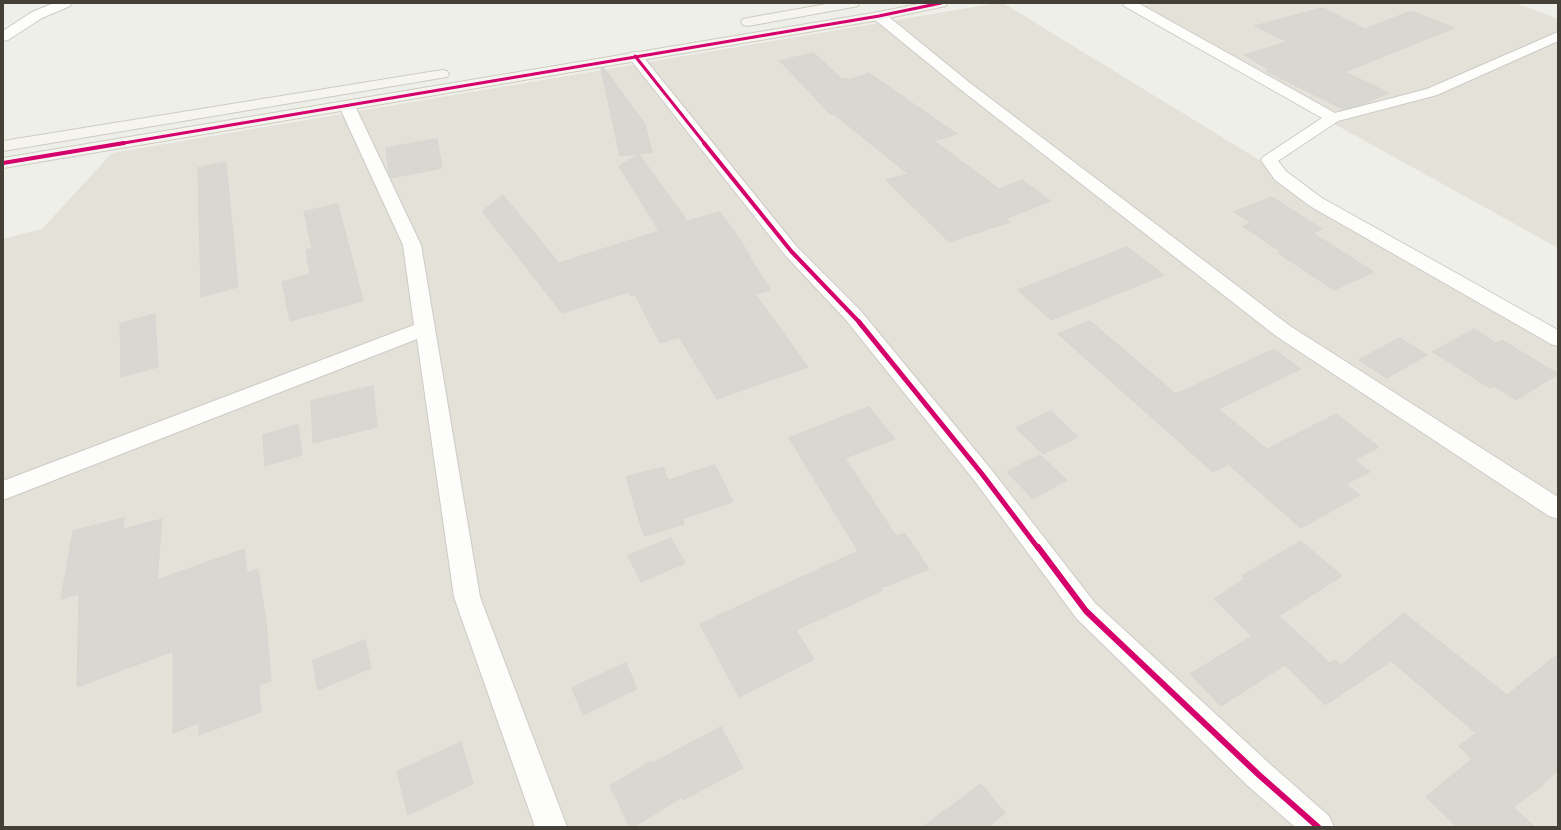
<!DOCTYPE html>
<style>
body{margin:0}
#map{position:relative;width:1561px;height:830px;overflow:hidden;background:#efefea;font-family:"Source Sans 3",sans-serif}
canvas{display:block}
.frame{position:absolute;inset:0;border:4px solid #454037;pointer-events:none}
</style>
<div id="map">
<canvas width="1561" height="830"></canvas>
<div class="frame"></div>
</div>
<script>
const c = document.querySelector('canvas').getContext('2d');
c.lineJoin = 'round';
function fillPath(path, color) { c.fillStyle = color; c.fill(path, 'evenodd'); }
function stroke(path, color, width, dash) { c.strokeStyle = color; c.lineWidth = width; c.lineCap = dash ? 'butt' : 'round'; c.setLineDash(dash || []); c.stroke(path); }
const residential = new Path2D(`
 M997,3H1003L1555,341L1558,338V827H3V239L42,229L112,153Z
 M1154,3H1515L1558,19V248L1127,9Z`);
const building = new Path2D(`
 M1323,8L1365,29L1411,11L1454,28L1345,72L1389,93L1357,106L1343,109L1266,71L1270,70L1244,55L1287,42L1255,26Z
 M814,53L842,79L846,78L849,80L869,73L957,134L934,141L999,189L1022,180L1051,201L1005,219L1010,222L949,242L886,180L908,174L834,114L831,115L780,61Z
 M604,68L645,124L652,152L639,154L687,221L720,212L732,228L751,257H749L771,290L755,294L808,367L717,399L679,337L660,343L635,295L631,296L629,292L562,313L482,211L503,195L559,263L659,231L619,166L639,154L620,156L601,69Z
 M437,139L442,168L391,178L389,174L386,148Z
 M226,162L238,287L201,297L198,168Z
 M1272,197L1322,229L1313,233L1374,272L1334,290L1278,253L1281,252L1243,226L1251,223L1234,212Z
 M338,204L363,301L290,321L282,282L310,274L306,250L312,248L304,212Z
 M1127,247L1164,275L1051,320L1018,290Z
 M155,314L158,367L121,377L120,324Z
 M1090,321L1176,394L1274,349L1301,369L1218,409L1267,449L1336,414L1379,447L1355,460L1370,472L1346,484L1360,495L1301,528L1228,464L1213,472L1058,334Z
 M1474,329L1496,343L1502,340L1558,374L1516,400L1494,386L1490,388L1433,352Z
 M1400,338L1427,355L1387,378L1359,360Z
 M373,386L377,427L313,443L311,401Z
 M869,407L895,439L845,458L896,536L905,533L929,569L881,588L883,590L796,630L814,659L739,697L700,624L858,551L789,438Z
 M1051,411L1078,437L1043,454L1016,428Z
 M298,425L302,455L265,466L263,435Z
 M1040,455L1067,480L1033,499L1007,472Z
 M715,465L733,502L682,519L684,524L644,536L626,477L663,467L668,480Z
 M124,518L123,529L162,519L157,580L244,549L247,573L258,569L266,622L271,681L259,685L261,712L199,735V723L173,733V651L77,687L79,594L61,599L73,531Z
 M671,538L685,563L641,582L628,556Z
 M1301,541L1342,576L1279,616L1330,663L1335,660L1341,665L1404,613L1507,695L1558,654V770L1538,789L1513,807L1535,827H1457L1426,797L1472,759L1459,746L1476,733L1391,661L1325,705L1285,665L1221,706L1190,674L1252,636L1214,599L1245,578L1242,576Z
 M365,640L371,668L318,690L313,661Z
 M626,663L637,689L583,715L572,688Z
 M721,727L743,768L683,800L682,797L634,827H630L610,786L651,761L652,763Z
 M461,742L473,784L408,815L397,772Z
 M981,784L1005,813L988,827H923Z`);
const street = new Path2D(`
 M54,3H71L70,6L42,18L8,40L3,41V31L32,12Z
 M1123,3H1138L1335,113L1427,89L1558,32V41L1437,95L1338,121L1278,161L1287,172L1322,198L1558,330V346L1551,344L1310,206L1275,180L1261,160L1263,157L1322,118L1124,6Z
 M879,12L884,13L970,83L1290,326L1558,497V519L1549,516L1276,336L960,89L874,19L872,16L874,13Z
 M635,52L640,53L797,247L860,310L990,468L1095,603L1270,764L1329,816L1334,827H1295L1248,786L1077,619L974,480L846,320L785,255L630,59L628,56L630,53Z
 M347,101L352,103L355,106L421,245L480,597L567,827H535L454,597L417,339L3,500V481L414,325L403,245L339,106L342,103Z`);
const secondary = new Path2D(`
 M832,3H859L858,6L853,7L748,26L743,25L741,22L743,19L748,18Z
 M923,3H947L946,6L941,7L879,20L3,168V158L879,12Z
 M442,70L447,71L449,74L447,77L3,151V141Z`);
const cyclewayFar3 = new Path2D(`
 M635,56L705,144
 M118,144L879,16L941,3`);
const cyclewayFar2 = new Path2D(`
 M704,143L791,251L860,323
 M3,163L124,143`);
const cyclewayFar1 = new Path2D(`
 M859,322L982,474L1038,548`);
const cycleway = new Path2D(`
 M1038,547L1086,611L1259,775L1318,827`);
fillPath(residential, '#e3e1d8');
fillPath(building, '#d9d7d2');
stroke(building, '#d7d6d0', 1);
stroke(street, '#cccbc6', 2);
stroke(secondary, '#ceccc1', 2);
fillPath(street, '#fdfdfc');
fillPath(secondary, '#f5f4ef');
stroke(cyclewayFar3, '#d6006c', 3);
stroke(cyclewayFar2, '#d6006c', 4);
stroke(cyclewayFar1, '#d6006c', 5);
stroke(cycleway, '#d6006c', 6);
</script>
